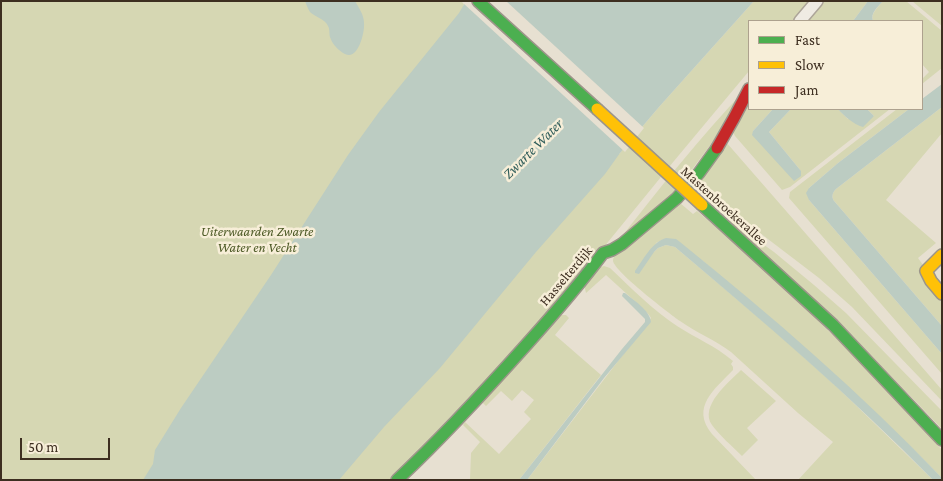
<!DOCTYPE html>
<style>
body{margin:0}
#map{position:relative;width:943px;height:481px;overflow:hidden;background:#e7e0d1;font-family:"Crimson Pro",serif}
canvas{display:block}
.frame{position:absolute;inset:0;border:2px solid #3d2e20;pointer-events:none}
.legend{position:absolute;left:748px;top:20px;width:175px;height:90px;box-sizing:border-box;background:#f7eed8;border:1px solid #ada18e;margin:0;padding:6px 9px;list-style:none;font-size:15px;color:#3d2e20}
.legend li{display:flex;align-items:center;gap:10px;height:25px}
.legend b{width:25px;border:1px solid #ada18e}
.scale{position:absolute;left:20px;top:438px;width:90px;height:22px;box-sizing:border-box;border:2px solid #3d2e20;border-top:0;padding-left:6px;font-size:15px;line-height:18px;white-space:nowrap;color:#3d2e20;-webkit-text-stroke:4px #f7eed8;paint-order:stroke}
</style>
<div id="map">
<canvas width="943" height="481"></canvas>
<div class="frame"></div>
<ul class="legend">
<li><b style="height:6px;background:#4caf50"></b>Fast</li>
<li><b style="height:6px;background:#ffc107"></b>Slow</li>
<li><b style="height:6px;background:#c62828"></b>Jam</li>
</ul>
<div class="scale">50 m</div>
</div>
<script>
const c = document.querySelector('canvas').getContext('2d');
c.lineJoin = 'round';
function fillPath(path, color) { c.fillStyle = color; c.fill(path, 'evenodd'); }
function stroke(path, color, width, dash) { c.strokeStyle = color; c.lineWidth = width; c.lineCap = dash ? 'butt' : 'round'; c.setLineDash(dash || []); c.stroke(path); }
function label(font, color, halo, rows, align = 'center') {
  c.font = font + ' "Crimson Pro",serif'; c.lineWidth = 5; c.setLineDash([]); c.textBaseline = 'middle'; c.strokeStyle = halo; c.fillStyle = color; for (const [text, x, y, turn = 0] of rows) {
    c.save(); c.translate(x, y); c.rotate((+turn || 0) * Math.PI / 180); c.textAlign = isNaN(turn) ? turn : align; if (halo) c.strokeText(text, 0, 0); c.fillText(text, 0, 0); c.restore();
  }
}
const green = new Path2D(`
 M1,1H461L464,4L463,7L619,154L659,107L754,1H812L795,21H749V71L674,161L586,269L530,334L390,480H1Z
 M822,1H868L853,21H805Z
 M883,1H906L942,31V68L922,84V79L929,72L922,64V21H873C870,14 878,7 883,1Z
 M912,1H942V26Z
 M747,88L724,127L672,196L616,244C658,190 700,137 747,88Z
 M749,97V109H773L753,131L801,171L769,132L791,109H838L848,119L874,116L867,109H890L790,187L782,190L735,136L733,132Z
 M942,107V133L886,200L936,243L918,258L923,265L942,301V326L835,202C831,198 832,193 836,189Z
 M897,109H909L838,163L809,188V200L942,354V374L789,198L790,192Z
 M726,142L942,390V401L852,307L819,278L743,220L700,182Z
 M680,203L693,214L697,211C783,284 867,365 942,450V478L913,449L703,261L662,240L656,243L654,252L658,248L666,245L675,247L777,333L838,388L933,480H798L833,442L798,413L731,352C715,340 697,333 680,321C670,314 615,272 613,261C613,258 614,256 616,254Z
 M722,215L774,252L814,285L846,313L942,411V429L838,321Z
 M604,266L610,268C631,288 653,310 677,326C697,339 714,345 733,361L731,364L733,367V370C715,389 690,407 712,434L756,480H527L651,318L649,315L640,306L606,275L586,293L584,284L598,268Z
 M560,315H566L569,318L555,335L601,375L519,480H470L471,453L480,442L463,425L465,422L499,454L531,419L524,412L534,400L522,390L512,401L501,391L486,406L481,401Z
 M741,370L776,401L747,428L758,440L742,456C733,447 719,435 712,425C699,406 729,382 741,370Z`);
const water = new Path2D(`
 M305,1H355C359,8 364,15 364,23C365,32 358,61 345,54C339,51 332,44 330,37C329,34 330,29 328,26C325,19 315,17 310,12C308,9 306,4 305,1Z
 M466,1H754L659,107L620,153L605,174L536,252L440,368L384,427L339,480H143L153,464L155,450L181,408L271,275L348,155L379,112L459,13Z
 M868,1H883C878,7 870,13 873,21H853Z
 M942,84V107L836,189C832,193 831,198 835,202L942,326V354L809,200L806,193L809,188L838,163L909,109H922V99Z
 M773,109H791L769,132L801,171V176L794,181L752,135L753,131Z
 M838,109H867L874,116L863,127C853,124 844,116 838,109Z
 M666,238L676,239L680,242C772,316 861,393 942,478V480H933C852,397 764,322 675,247L666,245L658,248L654,252L639,274L635,273V271C644,259 651,243 666,238Z
 M623,293H625C633,300 650,310 651,322L604,378L527,480H519L622,349L645,322V319L622,296Z`);
const pier = new Path2D(`
 M464,1H506L644,128L625,152L463,3Z`);
const street = new Path2D(`
 M800,21L817,1`);
const fast = new Path2D(`
 M478,1L597,109
 M702,205L833,325L942,440
 M397,480C443,437 485,391 527,344C553,315 579,285 603,253L612,250L622,244L677,198L699,173L717,148`);
const slow = new Path2D(`
 M942,255L926,271L931,281L942,294`);
const jam = new Path2D(`
 M717,148L734,118L749,89`);
const slowBridge = new Path2D(`
 M597,109L702,205`);
const streetNames = [
 ["Mastenbroekerallee",724,206,42],
 ["Hasselterdijk",566,276,-50]
];
const parkNames = [
 ["Uiterwaarden Zwarte",257,232],
 ["Water en Vecht",257,248]
];
const waterNames = [
 ["Zwarte Water",533,149,-45]
];
fillPath(green, '#d6d7b3');
fillPath(water, '#bcccc2');
fillPath(pier, '#e7e0d1');
stroke(street, '#ada599', 14);
stroke(fast, '#9c958a', 14);
stroke(slow, '#9c958a', 14);
stroke(jam, '#9c958a', 14);
stroke(street, '#efebe3', 11);
stroke(fast, '#4caf50', 11);
stroke(slow, '#ffc107', 11);
stroke(jam, '#c62828', 11);
stroke(slowBridge, '#9c958a', 14, []);
stroke(slowBridge, '#ffc107', 11);
label('14px', '#3d2e20', '#f7eed8', streetNames);
label('italic 14px', '#4d5a26', '#f7eed8', parkNames);
label('italic 15px', '#2f5d5a', '#f7eed8', waterNames);
</script>
